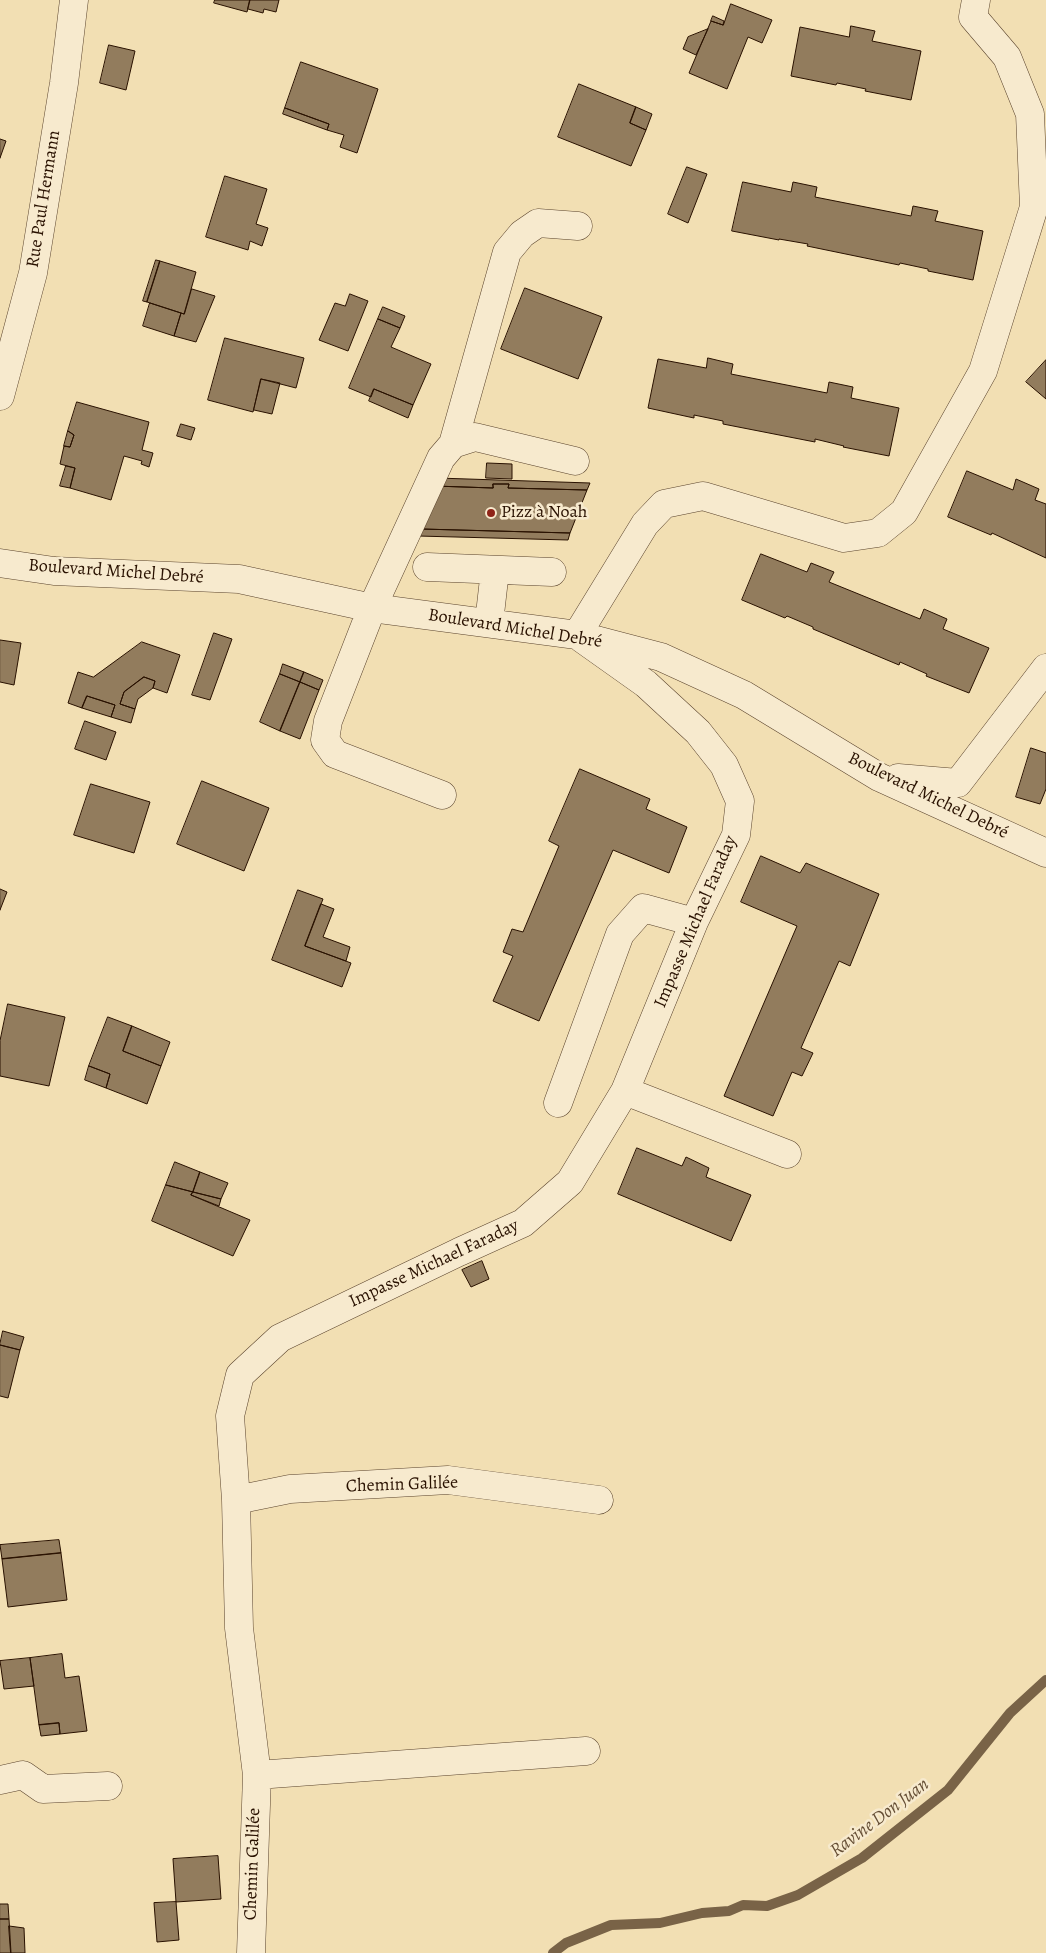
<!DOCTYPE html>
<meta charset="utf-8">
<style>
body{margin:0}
canvas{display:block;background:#f2dfb3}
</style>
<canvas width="1046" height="1953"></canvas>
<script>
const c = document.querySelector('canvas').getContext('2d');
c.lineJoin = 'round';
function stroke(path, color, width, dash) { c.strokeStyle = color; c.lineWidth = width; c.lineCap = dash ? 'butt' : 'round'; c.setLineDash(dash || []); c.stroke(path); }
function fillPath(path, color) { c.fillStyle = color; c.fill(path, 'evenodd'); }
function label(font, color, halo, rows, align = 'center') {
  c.font = font + ' Alegreya,serif'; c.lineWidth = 5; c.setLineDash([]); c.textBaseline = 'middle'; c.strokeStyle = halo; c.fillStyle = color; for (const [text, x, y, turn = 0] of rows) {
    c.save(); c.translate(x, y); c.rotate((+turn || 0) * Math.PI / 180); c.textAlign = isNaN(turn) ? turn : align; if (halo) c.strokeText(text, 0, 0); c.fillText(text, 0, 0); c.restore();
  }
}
const stream = new Path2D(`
 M553,1953L566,1943L611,1925L660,1923L702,1913L729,1911L743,1905L767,1906L798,1895L862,1858L948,1790L1010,1713L1046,1680`);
const building = new Path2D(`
 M215,0H250L247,12L214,3Z
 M250,0H279L276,12L264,9L263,13L248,9Z
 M731,4L772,20L762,43L748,37L727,89L689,73L711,21L723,25Z
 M713,16L724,21L723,25L711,21Z
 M851,26L875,31L872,41L921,51L911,100L865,91L866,89L837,83L836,85L791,76L800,27L849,37Z
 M708,29L696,55L683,49L688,37Z
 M109,45L135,51L126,90L100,83Z
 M301,62L378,89L357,153L340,147L344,135L327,130L329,124L285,108Z
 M579,84L636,107L630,123L646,130L631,166L558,137Z
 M636,107L652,114L646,130L630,123Z
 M285,108L329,124L327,130L283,114Z
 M0,139L6,141L0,158Z
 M687,167L707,174L688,223L668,214Z
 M225,176L267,189L256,224L268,228L262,246L250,241L248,250L206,237Z
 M743,182L791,192L793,182L817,187L815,197L911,216L913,206L938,211L935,221L983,231L973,280L928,271V269L900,263L899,265L807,246L808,244L779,239V240L732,231Z
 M156,260L160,261L147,302L143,301Z
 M160,261L196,272L184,314L147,302Z
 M525,288L602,317L578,379L501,349Z
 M192,289L215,296L196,342L174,336L181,313L184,314Z
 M350,294L368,301L348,351L319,340L335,303L345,306Z
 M150,303L181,313L174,336L143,326Z
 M383,307L405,316L400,328L378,319Z
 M378,319L400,328L391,347L431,364L413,405L374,389L371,397L349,388Z
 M225,338L304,358L296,388L261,379L253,412L208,400Z
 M708,358L733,364L731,374L827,393L829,382L853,387L851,398L899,408L889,456L843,447L844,446L815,439V442L723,424V421L694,415V418L648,408L658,359L706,368Z
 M1046,360V399L1026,382Z
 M261,379L280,383L272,414L254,410Z
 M374,389L413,405L408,418L369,401Z
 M77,402L149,422L142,450L153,453L149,467L141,464L142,461L124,456L111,500L70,488L75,468L60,464L64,446L70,447L74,435L68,431Z
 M181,424L195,428L191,440L177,436Z
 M68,431L74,435L70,447L64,446Z
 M487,463L512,464V479L486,478Z
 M66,466L75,468L70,488L60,486Z
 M967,471L1013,490L1016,479L1039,489L1035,500L1046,504V558L992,533L991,535L948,517Z
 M437,478L590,483L587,490L508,488L509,484H493V488L434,486Z
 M493,484H509L508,488L587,490L570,533L421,529L434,486L493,488Z
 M421,529L570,533L568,540L418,536Z
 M761,554L807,572L811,563L834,572L829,582L920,619L924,609L947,619L943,629L989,648L969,693L926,676L927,674L900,662L899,665L813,629V627L787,616L785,618L742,600Z
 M214,633L232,639L210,700L192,695Z
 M0,640L21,643L14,685L0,682Z
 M142,642L180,655L167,693L153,688L155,681L144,677L124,692L120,704L135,709L131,723L111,717L115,705L87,696L82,708L68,703L78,672L93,677Z
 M283,664L304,672L300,682L280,674Z
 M304,672L323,680L319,690L300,682Z
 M280,674L300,682L280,731L260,722Z
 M144,677L155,681L153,688L138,699L135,709L120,704L124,692Z
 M300,682L319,690L300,739L280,731Z
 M87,696L115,705L111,717L82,708Z
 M85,721L116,732L106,760L75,749Z
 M1031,748L1046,753V789L1040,804L1016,797Z
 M580,769L650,799L646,809L687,827L669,873L613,850L539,1021L493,1001L513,956L503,952L512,929L523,932L559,846L549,841Z
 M202,781L269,808L244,871L177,844Z
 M91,784L150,802L134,853L74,835Z
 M761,856L800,873L806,863L879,894L850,966L839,961L801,1048L813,1053L802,1076L792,1072L773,1116L724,1096L797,926L741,902Z
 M0,889L7,892L0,910Z
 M298,890L323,899L305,946L351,963L342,987L272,960Z
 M321,904L334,909L323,937L350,947L346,961L305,946Z
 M8,1004L65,1017L49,1086L0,1076V1041Z
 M108,1017L132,1026L123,1051L161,1066L147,1104L106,1088L110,1074L89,1066Z
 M132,1026L170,1042L161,1066L123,1051Z
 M89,1066L110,1074L106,1088L85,1080Z
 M637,1148L682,1166L686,1157L709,1168L706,1177L751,1195L731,1241L618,1194Z
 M175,1162L200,1172L193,1192L166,1185Z
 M200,1172L228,1183L221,1199L193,1192Z
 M166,1185L193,1192L191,1195L250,1220L233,1256L152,1221Z
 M193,1192L221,1199L219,1206L191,1195Z
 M482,1261L489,1279L471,1287L462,1270Z
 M3,1331L24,1337L20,1350L0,1345Z
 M0,1345L20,1350L8,1398L0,1396Z
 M59,1540L61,1553L2,1559L0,1545Z
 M61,1553L67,1600L8,1607L2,1559Z
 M62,1654L65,1678L79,1676L87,1731L60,1734L59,1723L39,1725L30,1658Z
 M30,1658L34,1686L4,1689L0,1661Z
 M59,1723L60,1734L41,1736L39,1725Z
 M218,1856L221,1899L176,1902L173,1859Z
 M176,1902L179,1940L157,1942L154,1903Z
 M0,1904H8L9,1919H0Z
 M0,1919H9L11,1953H0Z
 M9,1926L24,1928L25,1953H11Z`);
const minor = new Path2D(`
 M0,396L33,273L64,83L74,0
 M453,444L507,252L522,234L538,223L578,226
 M0,563L54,571L239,579L372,608L577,635L661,657L744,695L879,777L1046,853
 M427,567L552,572
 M489,623L495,570
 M898,778L958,783L1046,668
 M442,795L335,754L325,740L328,721L372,608L441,458L453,444L475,437L575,461
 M625,1091L787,1154
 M558,1103L620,934L643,908L694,922
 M236,1500L290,1489L448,1480L599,1500
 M586,1751L257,1775L239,1628L236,1500L230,1416L240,1375L280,1338L459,1252L523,1223L570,1182L625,1091L694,922L736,835L740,801L724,765L698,732L646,684L577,635L645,524L664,504L703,496L844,538L878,533L904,512L983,371L1034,207L1030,114L1007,57L973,17L976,0
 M0,1780L23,1775L43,1789L108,1786
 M251,1953L257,1775`);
const markers = [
 [491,513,5,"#8f2418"]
];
const streetNames = [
 ["Rue Paul Hermann",44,199,-81],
 ["Boulevard Michel Debré",116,572,4],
 ["Boulevard Michel Debré",515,629,9],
 ["Boulevard Michel Debré",928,796,26],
 ["Impasse Michael Faraday",696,922,-67],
 ["Impasse Michael Faraday",434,1264,-25],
 ["Chemin Galilée",402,1485,-2],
 ["Chemin Galilée",253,1864,-88]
];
const poiNames = [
 ["Pizz à Noah",501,513]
];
const waterNames = [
 ["Ravine Don Juan",880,1818,-37]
];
stroke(stream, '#796347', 10);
fillPath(building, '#927c5d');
stroke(building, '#291100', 1);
stroke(minor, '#5b442d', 29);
stroke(minor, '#f7eace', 28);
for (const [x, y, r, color] of markers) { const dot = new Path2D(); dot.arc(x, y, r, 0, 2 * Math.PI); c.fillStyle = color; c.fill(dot); stroke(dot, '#f7eace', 2); }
label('18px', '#291100', '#f7eace', streetNames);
label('18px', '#291100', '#f7eace', poiNames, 'left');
label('italic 19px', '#654e35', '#f7eace', waterNames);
</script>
